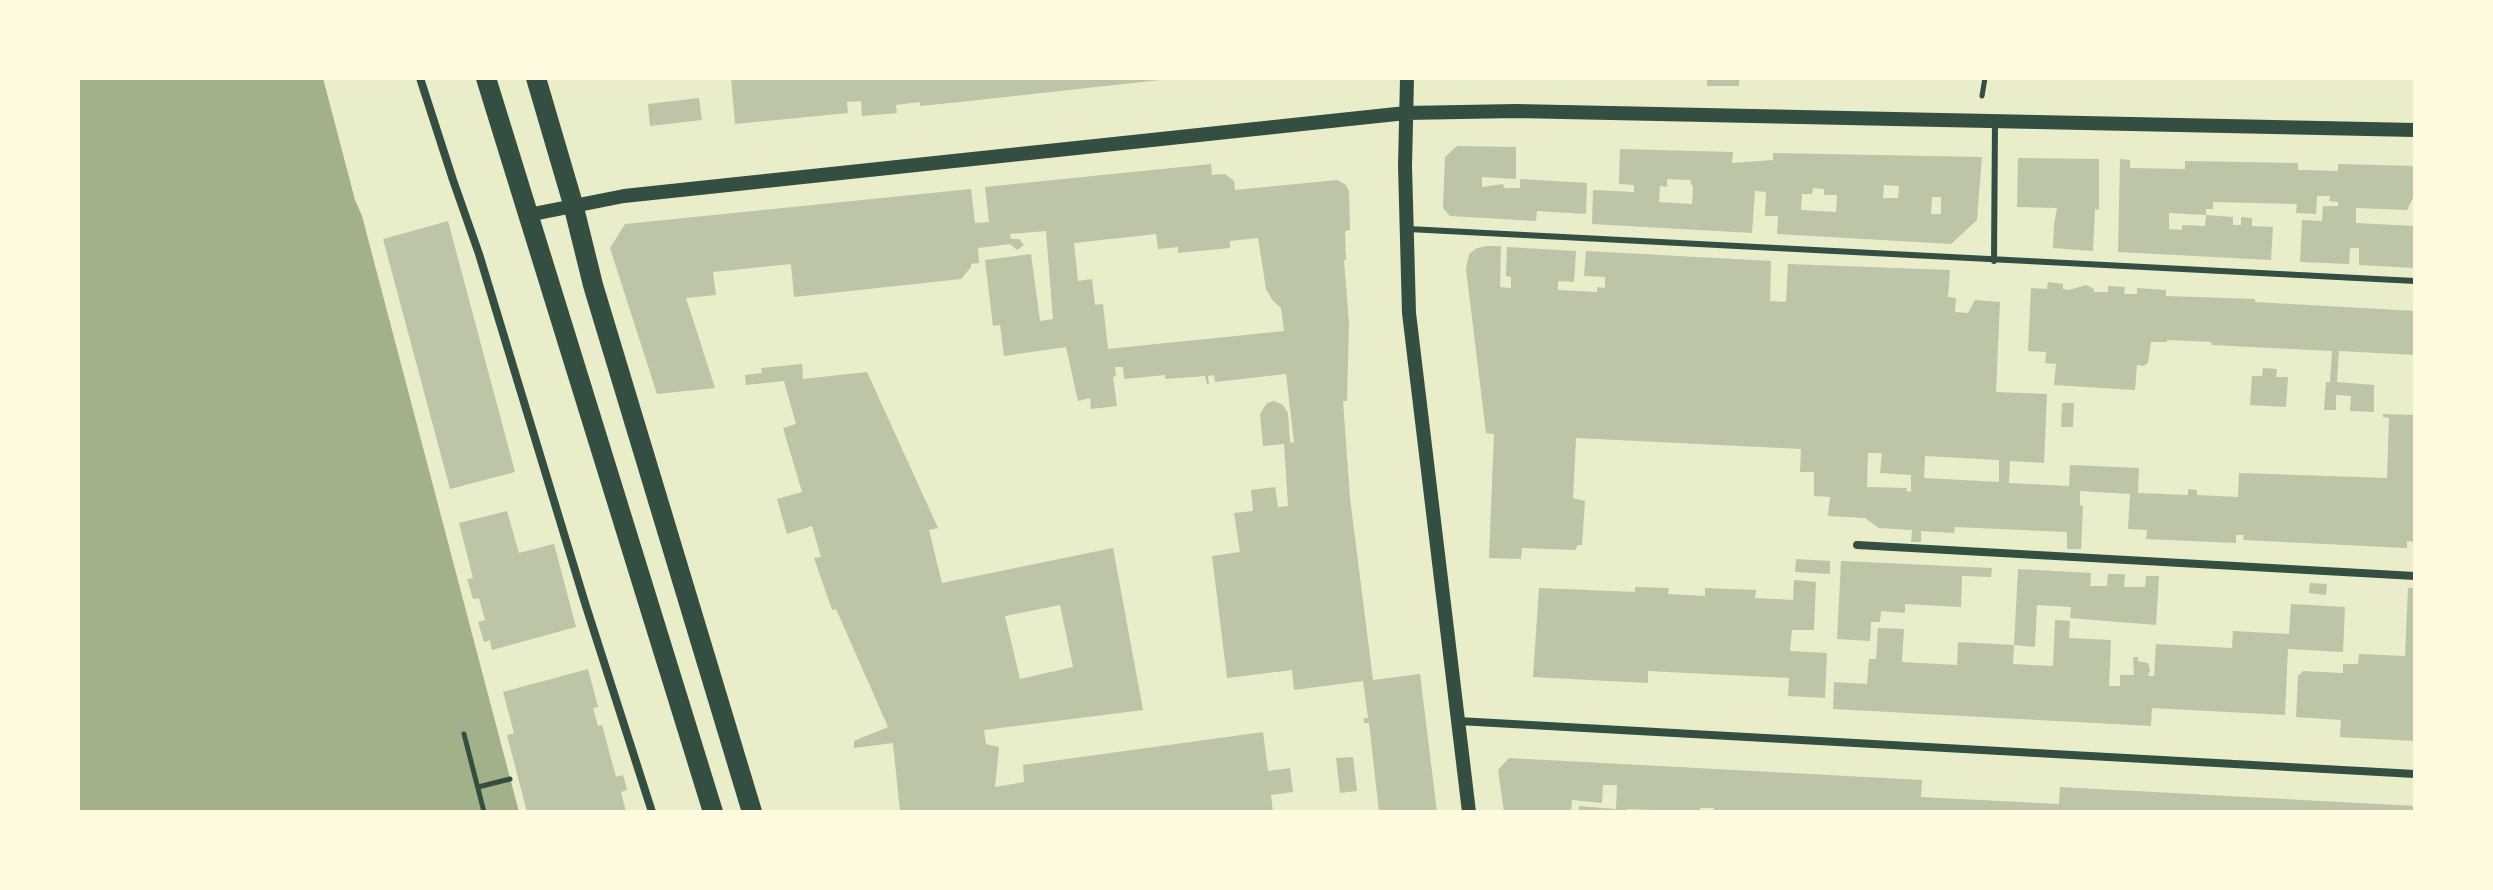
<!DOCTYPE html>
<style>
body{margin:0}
#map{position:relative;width:2493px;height:890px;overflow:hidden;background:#e9edc9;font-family:"Open Sans",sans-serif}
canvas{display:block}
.frame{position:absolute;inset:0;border:80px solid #fefae0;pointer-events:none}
</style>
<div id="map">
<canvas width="2493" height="890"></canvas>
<div class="frame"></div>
</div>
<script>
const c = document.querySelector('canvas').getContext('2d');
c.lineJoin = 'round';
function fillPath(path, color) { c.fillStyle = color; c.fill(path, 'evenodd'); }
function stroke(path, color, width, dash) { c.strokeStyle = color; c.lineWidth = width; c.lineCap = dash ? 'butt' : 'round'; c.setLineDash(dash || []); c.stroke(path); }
const water = new Path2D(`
 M78,78H323L355,200L362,216L519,812H78Z`);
const building = new Path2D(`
 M731,78H1160V80L960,102L920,106V102L896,105L897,113L862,116L861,101L847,102L848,113L735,124Z
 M1707,78H1739V86H1707Z
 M699,98L702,120L650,126L648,104Z
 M1457,146L1516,147V179L1482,177V187L1503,184L1505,188H1520V179L1587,183L1586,214L1537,211L1536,221L1450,216L1443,208L1445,157Z
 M1620,149L1733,152L1732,163L1773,160V153L1982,157L1977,220L1951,244L1777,234L1778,216H1765L1766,192L1755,191L1752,233L1592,224L1593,190L1634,192V185L1619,184ZM1667,179L1690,180L1693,188L1692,204L1659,202L1660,186L1667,187ZM1884,185L1899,186L1898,198H1883ZM1813,188L1824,189V195H1837L1836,212L1801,210L1802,194H1812ZM1932,197H1941V214H1931Z
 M2018,158L2099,159V210L2095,209L2093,251L2053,248L2054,224L2057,208L2017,207Z
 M2120,159L2130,160V168L2185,169V161L2298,163V170H2306L2338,171V164L2415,166V200L2413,198L2407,210L2356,208V223L2415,226V268L2359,265V248H2350L2349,264L2300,262L2302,220L2322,221L2323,206H2338V202L2329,201L2330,196H2317L2316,214L2296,213L2297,204L2213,202V209H2206V215L2233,217V225H2241V217L2252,218V226L2273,227L2271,260L2118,252ZM2169,213L2206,215L2205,226L2182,225V230L2169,229Z
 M1211,164L1212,175L1225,174L1234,181L1235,190L1337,180L1346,185L1349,191L1350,230L1345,231L1346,260H1344L1349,324L1347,401H1343L1350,498L1373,680L1420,674L1437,812H1379L1369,723H1364V718H1368L1363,681L1294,690L1292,670L1227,678L1212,556L1240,552L1234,513L1253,511L1251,490L1275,487L1278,507L1288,506L1284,444L1263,446L1260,414L1267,403L1274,401L1283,405L1288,413L1290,443L1294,442L1286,374L1215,382L1214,375L1208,376L1209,384H1207L1205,376L1165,379V375L1124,379L1123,367H1115L1116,376L1113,377L1117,406L1091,409L1090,398L1078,401L1066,347L1004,356L1000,325L993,326L985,260L1031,254L1040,321L1053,319L1046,231L1010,234L1011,239H1019L1024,245L1017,250L1010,244L978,248L979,263L971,264V267L961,279L794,297L791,264L713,272L716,295L686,298L715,388L657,394L610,248L625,224L971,189L975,223L989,222L985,187ZM1156,234L1158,249L1178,247V253L1230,248V241L1258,238L1266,289L1273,301L1281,308L1284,331L1108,349L1103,304L1095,305L1092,279L1078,281L1074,243Z
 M448,221L515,472L450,489L383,239Z
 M1487,246H1501L1500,287L1511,288V277L1506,276L1507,247L1576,251L1574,282L1558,281V290L1597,292V287L1605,288V277L1584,276L1586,251L1771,261L1770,301L1786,302L1788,264L1950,270L1948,297L1956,298L1955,312L1968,313L1975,300L2000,302L1996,392L2047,394L2044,463L2010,461L2009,483L2069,486L2070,465L2139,468L2138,493L2188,495V489L2197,490V495L2238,497L2239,473L2387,478L2389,418L2383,417V414L2415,415V542L2407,541V548L2243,540L2244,535H2236V543L2146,539L2147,530L2128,529L2130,494L2080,491V505L2083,506L2081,549H2067V532L1955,527L1954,533L1921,531V542H1911L1912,530L1879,528L1865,518L1828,516L1830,497L1814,496V472H1800L1801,449L1576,438L1573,498L1585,501L1582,545H1577L1576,550L1522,548L1521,559L1489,558L1494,434L1486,433L1466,269L1469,254L1477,248ZM1868,453H1882L1880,473L1911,475V492L1906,491L1907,488L1867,487ZM1925,456L1999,460V482L1924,478Z
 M2048,282L2063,284V289L2069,290L2086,285L2094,289V292H2108V286L2125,287L2124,294H2137V288L2166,290V296L2255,299V302L2415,311V355L2339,351L2337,382L2374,385V412L2350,411L2351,396L2336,395V410H2324L2326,382H2330L2332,351L2212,345L2211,342L2167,340V342H2151L2148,363L2144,366L2137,365L2135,390L2054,385L2056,364L2045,363L2046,352L2028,351L2031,288L2047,289Z
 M802,364L803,379L867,372L938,528L929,530L942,583L1113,548L1143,710L984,730L986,744L999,747L995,787L1024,782L1023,765L1263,732L1268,771L1290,768L1293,792L1271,795L1273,812H900L893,743L854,748V741L888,727L836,609L832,610L814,558L821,557L812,526L787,534L777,499L802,492L783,428L796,424L784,381L746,385L745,375L762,373L761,368ZM1060,605L1073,667L1020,679L1005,616Z
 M2263,368L2277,369L2276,377H2288L2286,407L2250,405L2252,376H2262Z
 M2062,403H2074L2073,427H2061Z
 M507,511L519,553L554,544L576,627L492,650L490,640L484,642L478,622L485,620L479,598L473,599L467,579L473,578L459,523Z
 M1796,559L1830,561V574L1795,572Z
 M1841,561L1907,564L1992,568L1991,577L1962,576L1961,607L1905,604V613L1881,611L1880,622H1871L1870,641L1837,639Z
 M2018,569L2091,573L2090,586H2107L2108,574H2125L2124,587H2145L2146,576H2159L2156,625L2070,618L2071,607L2037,605L2035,647L2014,645L2013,664L2053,666L2055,620L2070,621L2069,638L2111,640L2109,686H2120V675H2134L2133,657H2138V661L2148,663L2150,670L2148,676H2154L2156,644L2232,648L2233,631L2289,634L2291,604L2345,607L2343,652L2288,649L2285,715L2152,708L2151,726L1833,709L1834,682L1867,684L1869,659H1876L1878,628L1904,629L1902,662L1957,665L1958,642L2014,645Z
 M1794,580L1816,582L1814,630H1792L1790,651L1827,653L1825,698L1788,696L1789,678L1648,671V683L1533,677L1539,588L1635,592V587L1669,588L1668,594L1705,596V588L1756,590L1755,598L1793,600Z
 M2310,583L2327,584L2326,595L2309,593Z
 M2408,588H2415V741L2340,737L2341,720L2296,717L2298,676L2303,671L2343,673V664H2358L2359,654L2405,656Z
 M588,669L598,707L593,708L598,726L602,725L616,777L623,775L625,782L627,790L621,792L626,812H527L507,735L514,733L503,692Z
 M1353,757L1357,791L1340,793L1336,758Z
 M1509,758L1922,780L1921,797L2059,804L2060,787L2415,806V812H1713L1714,808H1700V812L1627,809V812H1579V806L1616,809L1617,785H1603L1602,803L1572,800L1571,812H1546V810L1504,812L1498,770Z`);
const path = new Path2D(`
 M1982,96L1985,78
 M464,734L484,812
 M478,787L510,779`);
const service = new Path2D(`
 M1408,229L2415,281
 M1994,261L1995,121`);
const minor = new Path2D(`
 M420,78L453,180L479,254L585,603L652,812
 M1857,545L2415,576
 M1458,721L2415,774`);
const tertiary = new Path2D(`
 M1407,78L1405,166L1409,313L1469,812
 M528,215L624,196L1406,113L1516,111L2415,130`);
const primary = new Path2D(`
 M486,78L713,812
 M536,78L573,204L593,285L752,812`);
fillPath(water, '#a3b18a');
fillPath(building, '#bcc5a7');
stroke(path, '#344e41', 5);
stroke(service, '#344e41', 6);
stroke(minor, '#344e41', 8);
stroke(tertiary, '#344e41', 14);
stroke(primary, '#344e41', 20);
</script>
